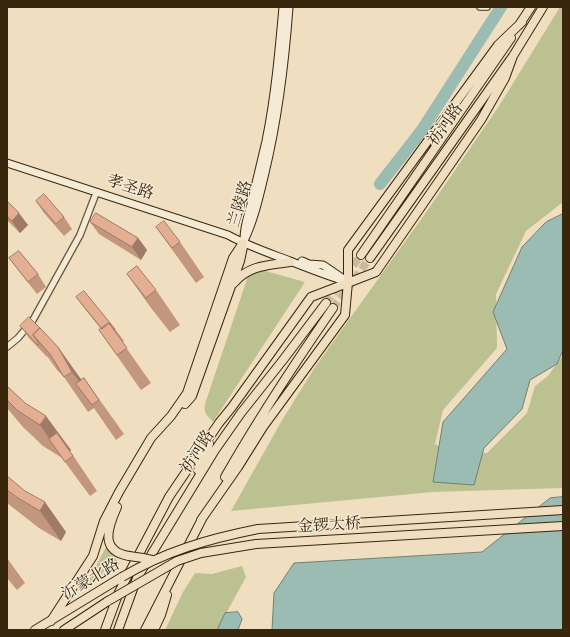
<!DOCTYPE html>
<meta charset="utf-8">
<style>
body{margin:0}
#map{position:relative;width:570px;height:637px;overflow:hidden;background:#f0dec0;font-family:"Libre Bodoni",serif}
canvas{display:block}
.frame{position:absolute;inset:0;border:8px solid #39270d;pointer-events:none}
</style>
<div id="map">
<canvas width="570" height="637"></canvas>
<div class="frame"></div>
</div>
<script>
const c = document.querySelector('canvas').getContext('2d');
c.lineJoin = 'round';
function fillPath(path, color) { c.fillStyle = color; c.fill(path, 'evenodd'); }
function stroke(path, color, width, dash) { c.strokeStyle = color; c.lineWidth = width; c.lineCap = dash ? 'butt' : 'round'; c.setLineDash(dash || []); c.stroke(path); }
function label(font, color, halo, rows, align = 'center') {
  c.font = font + ' "Libre Bodoni","Noto Serif SC",serif'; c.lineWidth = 3; c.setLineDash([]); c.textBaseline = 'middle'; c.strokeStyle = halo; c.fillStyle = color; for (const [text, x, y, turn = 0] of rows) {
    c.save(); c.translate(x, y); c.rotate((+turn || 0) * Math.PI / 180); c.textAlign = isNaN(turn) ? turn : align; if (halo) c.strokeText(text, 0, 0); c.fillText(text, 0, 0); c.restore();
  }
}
const green = new Path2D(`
 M560,7H563V202L526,231L496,294L497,348L443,410L435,444L454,454L487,453L527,413L535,386L548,376L563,355V488L433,492L231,511L281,422L315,367L427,211L499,106Z
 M262,270L305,282L213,422C208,416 203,413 205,404L248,276L255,272Z
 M106,547L120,564L86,585Z
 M242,566L246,577L217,630H165L183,592L195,573L212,574Z`);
const water = new Path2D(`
 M563,214V350L557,364L530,380L522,409L484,448L474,485L433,482L443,422L507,349L493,312L522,247L546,222Z
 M563,497V630H272L274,593L294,563L482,552L550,498Z
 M238,612L242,619L238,630H217L225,613Z`);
const river = new Path2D(`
 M380,184L422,130L501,7`);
const primaryTunnel = new Path2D(`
 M346,275L361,255
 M326,303L339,285
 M333,308L370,258`);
const minor = new Path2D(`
 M480,7H487
 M7,347L18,338L33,320L80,235L95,196`);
const secondary = new Path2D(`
 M7,163L228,235C248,246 269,253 290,261C310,269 328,276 348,282
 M244,239C244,226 248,216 251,204C256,183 261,162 266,141C275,97 279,52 283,7
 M243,243C254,221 259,198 265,173C278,119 285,63 289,7
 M302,261L309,264L323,265L342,278`);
const primary = new Path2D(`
 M519,25L531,7
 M361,255L511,38
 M370,258L513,56L543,7
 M234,283C248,265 270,265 290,262
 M185,404L192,396L240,261L243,247
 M198,470L209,444
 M225,477C258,419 295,363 333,308
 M117,507C108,527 99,551 129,556
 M201,520L238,467L263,427L345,315L348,282V250L498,45L522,22
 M51,621L93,556L104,521L119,492L151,438L171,416L187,393L233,258L243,243
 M35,630L122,577
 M64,630L108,601
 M105,630L119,592L169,497L219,423L232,407L311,297L376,272L481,120L505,78L513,56
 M118,630L137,578L215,450L241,413L283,360L326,303
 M145,630L203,517
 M154,630L161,615L167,595`);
const primaryBridge = new Path2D(`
 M129,556L143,558L152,560
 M122,577C166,551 208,539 258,529L563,510
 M108,601L177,561L201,553L256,544L563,526`);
const wall = new Path2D(`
 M7,201L28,225L20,233L7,220Z
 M36,201L64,217L72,229L64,236L44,213Z
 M90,222L138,238L147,250L141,260L99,234Z
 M156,227L180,242L204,277L196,283Z
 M9,258L38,274L46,287L37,294L18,270Z
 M127,274L156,290L180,325L170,332L151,308Z
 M76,297L115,329L124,341L122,342L151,383L141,390L99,330L101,329L85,309Z
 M20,326L58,347L81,380L84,378L124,434L116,440L94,408L88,412L64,377L57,370L47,356V357L29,338Z
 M7,386L71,450L70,451L97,491L90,496L62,458L43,446L23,427L7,408Z
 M7,476L66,532L61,541L39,528L7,503Z
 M7,558L25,583L17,590L7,578Z`);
const shadedWall = new Path2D(`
 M19,213L28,225L20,233L12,221Z
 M138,238L147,250L141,260L132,247Z
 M58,347L83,382L95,403L72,372Z
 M46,416L71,450L64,459L40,425Z
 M45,502L66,532L61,541L40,511Z`);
const building = new Path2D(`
 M44,194L64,217L56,224L36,201Z
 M7,201L19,213L12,221L7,216Z
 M96,213L138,238L132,247L90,222Z
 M164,221L180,242L172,248L156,227Z
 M19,251L38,274L28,282L9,258Z
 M137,266L156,290L146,298L127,274Z
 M84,291L115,329L114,330L109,323L102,329L76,297Z
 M29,317L40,328L33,335L39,344L38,345L20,326Z
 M109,323L127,348L117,355L99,330Z
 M40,328L58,347L72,372L64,377L50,354L33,335Z
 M84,378L99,400L92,405L76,384Z
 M7,386L25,403L46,416L40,425L18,411L7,400Z
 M57,433L73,456L65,462L49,439Z
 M7,476L25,491L45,502L40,511L18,498L7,490Z`);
const streetNames = [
 ["祊河路",446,125,-55],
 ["孝圣路",130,188,18],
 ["兰陵路",241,204,-73],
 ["祊河路",198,452,-57],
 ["金锣大桥",329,526,-3],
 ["沂蒙北路",91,580,-31]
];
fillPath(green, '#bcc191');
fillPath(water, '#9abcb2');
stroke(water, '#738070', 1);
stroke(river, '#9abcb2', 12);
stroke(primaryTunnel, '#cbb99c', 8, [8, 4]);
stroke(minor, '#67553a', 8);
stroke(secondary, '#39270d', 9);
stroke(primary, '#39270d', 10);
stroke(minor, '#f5ead6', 5.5);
stroke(secondary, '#f5ead6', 7);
stroke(primary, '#f0dec0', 8);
stroke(primaryBridge, '#39270d', 10, []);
stroke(primaryBridge, '#f0dec0', 8);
fillPath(wall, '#c3967e');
fillPath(shadedWall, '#9f7a66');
fillPath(building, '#e3ae92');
stroke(building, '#9f7a66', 1);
label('16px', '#39270d', '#f5ead6', streetNames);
</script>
